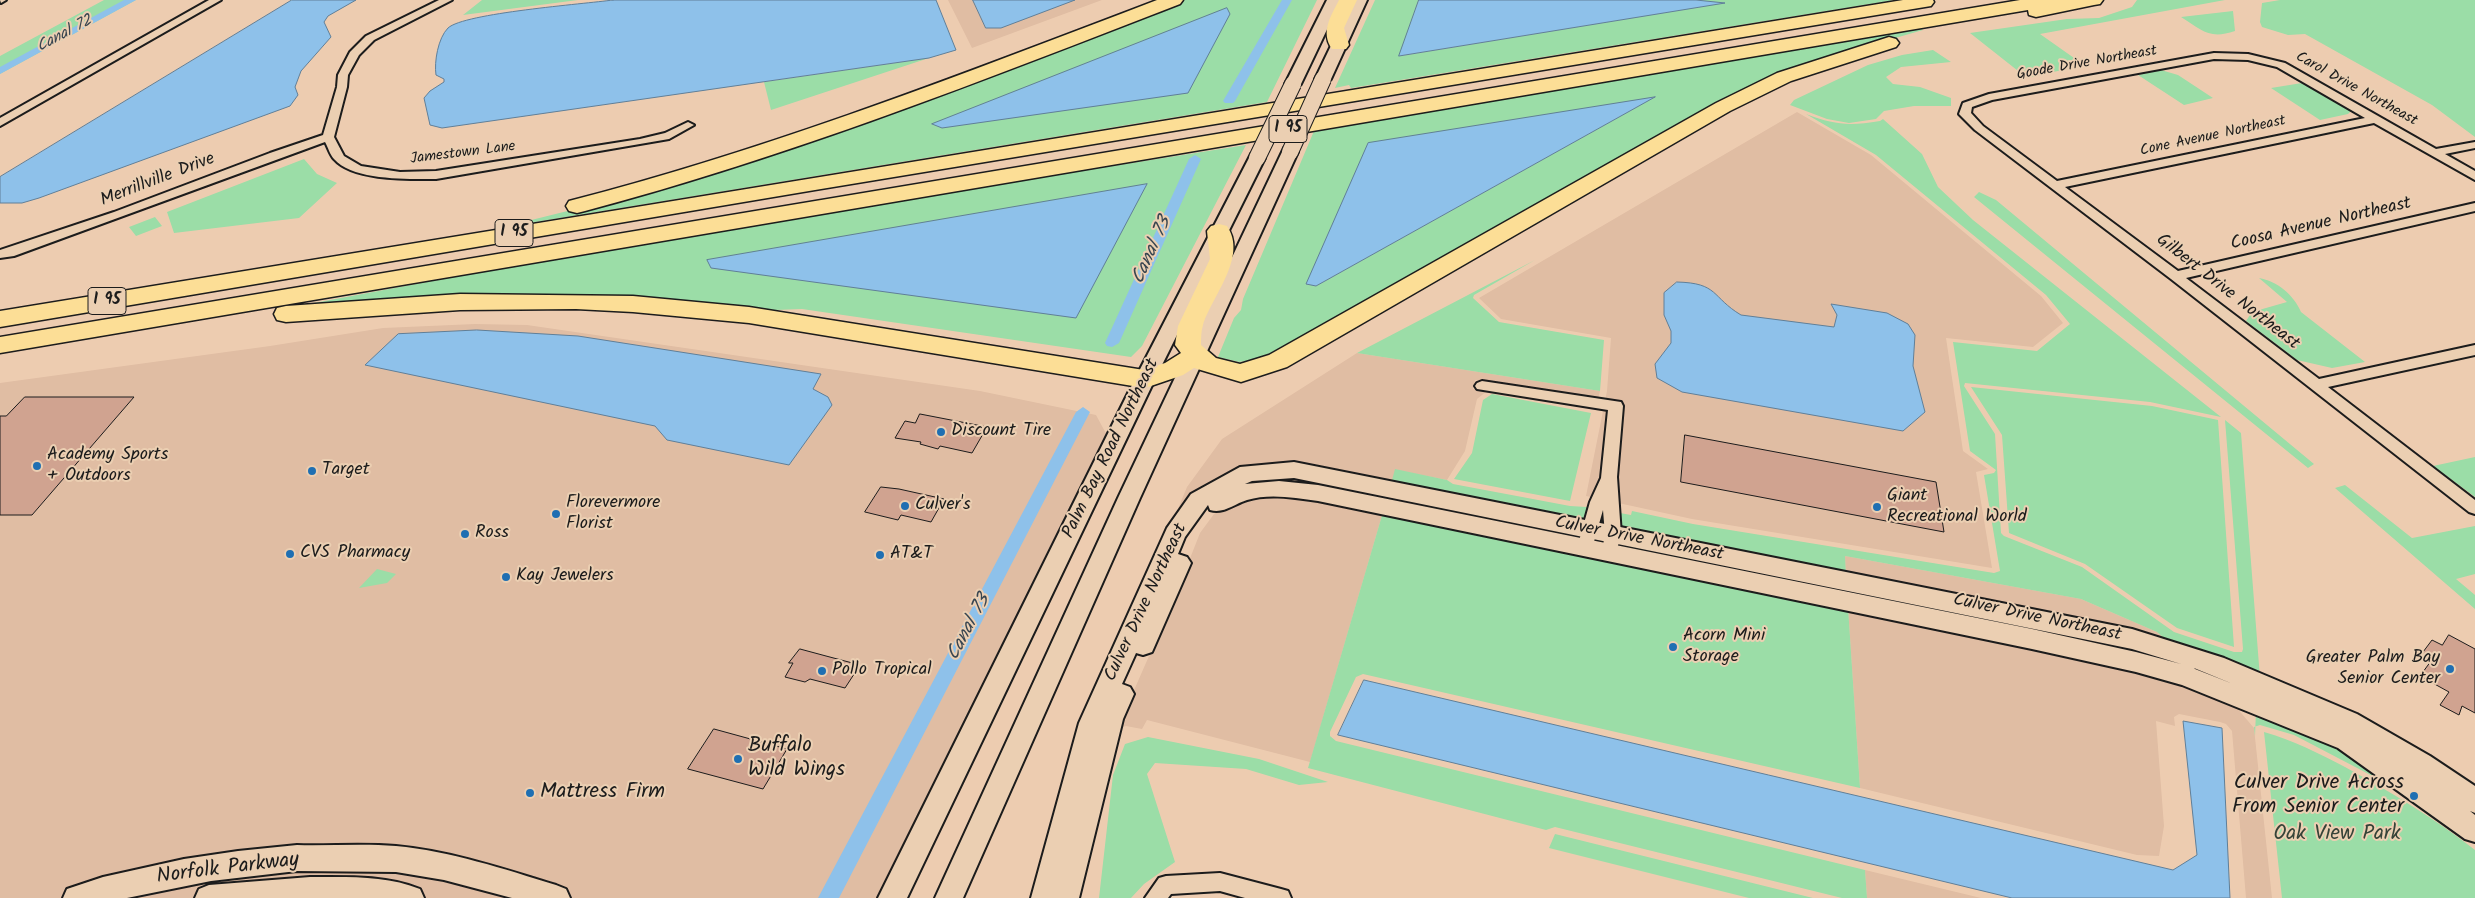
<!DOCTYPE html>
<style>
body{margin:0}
canvas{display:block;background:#edccb0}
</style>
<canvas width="2475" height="898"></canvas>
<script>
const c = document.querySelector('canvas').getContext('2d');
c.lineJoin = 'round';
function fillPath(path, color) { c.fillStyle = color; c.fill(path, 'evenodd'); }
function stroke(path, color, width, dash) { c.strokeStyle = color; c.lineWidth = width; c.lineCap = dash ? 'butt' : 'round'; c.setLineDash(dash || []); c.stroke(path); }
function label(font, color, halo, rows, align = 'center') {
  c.font = font + ' Kalam,sans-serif'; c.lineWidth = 4; c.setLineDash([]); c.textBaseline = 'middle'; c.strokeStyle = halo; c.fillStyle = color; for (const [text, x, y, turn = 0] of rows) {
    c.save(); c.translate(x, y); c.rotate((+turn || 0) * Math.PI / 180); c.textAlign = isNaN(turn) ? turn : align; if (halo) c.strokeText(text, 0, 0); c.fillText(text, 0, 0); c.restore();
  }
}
const built = new Path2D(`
 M948,0H1102L972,48Z
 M1797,112L1871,155L2041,296L2063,323L2033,347L1946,338L1963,451L1988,469L1976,472L1992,568L1692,519L1586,496L1607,391L1611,338L1501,319L1479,298Z
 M475,324L527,325L980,391L1096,415L1109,439L892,898H0V383L270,346L383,328Z
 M1357,353L1600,391L1598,399L1475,380L1473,389L1487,391L1477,399L1465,451L1447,480L1396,470L1391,484L1246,467L1170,528L1187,487L1222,439Z
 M1273,493L1383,512L1310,762L1147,720L1142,729L1126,726L1117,729L1174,599L1200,533L1214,514L1242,498Z
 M1845,556L2081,599L2157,632L2173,646L1846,575Z
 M1848,607L2136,668L2230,700L2254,728L2272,898H2246L2232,731L2226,724L2220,722L2179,714L2174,717L2175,726L2156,721L2164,826L2159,856L2137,855L1860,788Z
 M1865,870L1981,898H1867Z`);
const green = new Path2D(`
 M104,0H136L0,74V56Z
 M482,0H578L463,15Z
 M1184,0H1317L1267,102L499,228L612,200Z
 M1375,0H1419L1400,56L1723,3L1696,0H1895L1351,88L1349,85L1335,88Z
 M2137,0H2225L2040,34L2084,65L2027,78L1970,33L2067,19L2099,18L2132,7Z
 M2280,0H2475V137L2432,105L2305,34L2288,35L2262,27L2260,22L2262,3Z
 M2233,11L2235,31C2209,40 2202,30 2181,17Z
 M1921,28L1923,30L1826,58L1259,359L1239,362L1218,357L1234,318L1241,310L1243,299L1314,131ZM1653,98L1316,286L1307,283Z
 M1933,50L1951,62L1901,67L1886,77L1893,84L1920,87L1951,98V106H1914L1884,111L1876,119L1849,123L1827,119L1790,105L1794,100L1868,65L1902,55Z
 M929,58L771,110L764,82Z
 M2161,70L2178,75L2213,98L2184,105L2138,75Z
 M2302,83L2352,110L2348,114L2320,120L2271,88Z
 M1806,114C1835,125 1849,126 1880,121L1883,119L1922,154L1938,187L1973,220L2221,417L2150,402L1965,383L1964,386L1995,434L2001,533L2004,536L2082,567L2174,632L2234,652H2242L2243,649L2225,420L2241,433L2260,678L2173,646L2157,632L2081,599L1845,556L1846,575L1621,531L1620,513L1631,515L1632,511L1693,524L1994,573L2000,571L1984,475L1994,473L1996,470L1970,451L1953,342L2037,351L2070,324L2046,295L1876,155Z
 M1246,145L1142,346L1131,357L802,309L748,311L719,307L287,308L486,271L1062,174Z
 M304,159L317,174L337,183L299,218L174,233L167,212Z
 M1979,192L1996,200L2314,464L2308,468L1974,197Z
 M155,217L162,226L136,236L129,227Z
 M1535,260L1474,295L1473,298L1499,322L1604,340L1600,391L1357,353Z
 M2259,278C2277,281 2294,295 2301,312L2365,362L2332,368L2297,360L2246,321L2252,312L2287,302Z
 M1971,387L2152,406L2218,420L2234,647L2177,628L2085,564L2009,533L2002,435Z
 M1492,394L1591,413L1570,501L1454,479L1472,453L1483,400Z
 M2475,457V497L2433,466Z
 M1395,469L1447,480L1453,484L1570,506L1587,507L1583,523L1391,484Z
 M2345,485L2412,538L2475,526V574L2456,579L2475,595V609L2335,488Z
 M1383,512L1848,607L1860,788L1363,674L1356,677L1330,732V736L1336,741L1865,870L1867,898H1842L1555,827L1546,830L1308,768Z
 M377,569L396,574L387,583L359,588Z
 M2256,711L2343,746L2475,839V843L2439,815L2382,781L2294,735L2260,725L2254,727L2255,736Z
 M2264,732C2293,740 2318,753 2345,767C2391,792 2434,818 2475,850V898H2282Z
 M1148,737L1259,759L1328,782L1299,785L1246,769L1155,763L1147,774L1175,862L1144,884L1131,898H1099L1113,775L1125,744Z
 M1555,834L1813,898H1749L1549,848Z`);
const water = new Path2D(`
 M292,0H356L328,16L324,22L331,37L301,71L295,87L298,95L290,106L39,198L22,203H0V177Z
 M613,0H936L956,50L929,58L442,128L430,125L424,98L430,91L444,82V79L436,75C434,62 438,38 448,28C464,13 584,4 613,0Z
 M973,0H1075L1001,28H986Z
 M1419,0H1696L1725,3L1399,56Z
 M1227,8L1230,14L1188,93L942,128L932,124Z
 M1655,97L1316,286L1306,284L1368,143Z
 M1147,184L1076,318L711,268L707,260Z
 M1677,282C1719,283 1711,297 1741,315L1834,327L1837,315L1831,304L1887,313L1908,324L1915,335L1913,366L1925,412L1903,431L1682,392L1657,378L1655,364L1671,343V331L1664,315V293Z
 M477,330L578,336L821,374L813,389L828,397L832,405L789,465L667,440L655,426L365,365L398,334Z
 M1364,680L2173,870L2197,855L2183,721L2222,728L2230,898H2012L1338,735Z`);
const canal = new Path2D(`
 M124,0H136L0,74V67Z
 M1282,0H1292L1235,101L1233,103H1225L1223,101Z
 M1195,155L1201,159L1119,343L1112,347L1107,346L1105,343L1189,159Z
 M1083,407L1090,412L839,898H818L1076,412Z`);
const building = new Path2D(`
 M25,397H134L32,515H0V416H6Z
 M920,414L987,427L972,453L940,446L938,449L920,444L921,442L895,438L905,421L915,423Z
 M1685,435L1936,482L1944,532L1681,482Z
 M881,487L899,489L944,499L931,522L901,515L898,520L865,512Z
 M2449,635L2475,649V713L2462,706L2459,715L2440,705L2449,692L2420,676L2431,661L2420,656L2432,640L2442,645Z
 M800,649L826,656L860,665L845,688L810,679L805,682L785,677L793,663H789Z
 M714,729L787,749L763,789L688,769Z`);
const street = new Path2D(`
 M0,0H6L1,3Z
 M209,0H221L0,126V118Z
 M439,0H452L374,40L359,55L348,75L347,87L334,137L344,156L361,166L400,172L436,171L640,139L665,133L688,122L694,125L669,139L436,179C409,179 353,181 334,159C330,155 328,147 325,142L14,256L0,258V250L114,212L270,153L323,135L337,87L338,75L350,52L366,36Z
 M2214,53L2248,54L2285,63L2436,149L2475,142V148L2445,154L2475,171V180L2374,123L2065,187L2178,271L2475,203V211L2186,278L2319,379L2475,345V355L2328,387L2475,500V514L2469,512L2171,279L1975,130L1959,114L1963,103L1989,94ZM2214,59L2248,60L2277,67L2365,118L2057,181L1983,126L1971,113L1972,107L1992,100Z
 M1482,381L1621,402L1623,406L1617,477L1621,535L1617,549L1611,551L1605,549L1603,545L1605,535L1603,510L1593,545L1587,547L1581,545L1579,541L1590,502L1601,478L1608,410L1477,389L1475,386L1477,383Z
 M1220,873L1281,889L1288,891L1291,898H1245L1220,891L1171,894L1168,898H1145L1159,878L1166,876Z`);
const secondary = new Path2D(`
 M1327,0H1341L1301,84L1298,87H1288L1285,84Z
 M1353,0H1367L1331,79L1328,82H1318L1315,79Z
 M1290,147L1296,148L1298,152L1140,498L963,898H935L1118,498L1282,152L1284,148Z
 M1257,153L1263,154L1265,158L1155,379L907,898H878L1135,379L1249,158L1251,154Z
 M1294,462L2132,629L2224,658L2357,714L2430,756L2475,786V813L2470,811L2475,815V842L2465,839L2338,748L2182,685L2136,672L2032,649L1318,501C1295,498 1270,493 1247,500C1234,504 1224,514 1210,510L1208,505L1185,537L1178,554L1187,557L1191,563L1152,652L1143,655L1136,653L1122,684L1130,687L1134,694L1123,719L1079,898H1031L1079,723L1167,528L1191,494L1240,467ZM1294,478L2132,649L2181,664L2136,652L2032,629L1318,485L1279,481L1245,484L1252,481ZM2194,668L2233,684L2195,669Z
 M297,845C330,846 363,843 396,846C450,851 504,869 556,885L566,889L570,898H512L444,880L396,872L297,871L211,881L127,898H63L67,889L103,877L184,859L238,851Z
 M310,877C346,877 386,875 420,889L424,898H195L199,889L209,885Z`);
const highway = new Path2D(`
 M1157,0H1183L1180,4C984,80 789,157 585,211L577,213L569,211L566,206L569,201C771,149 963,74 1157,0Z
 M1339,0H1357L1344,28L1349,45L1346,49H1332C1320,32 1331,16 1339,0Z
 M1903,0H1933L1934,2L1931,6L1925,7L815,190L0,327V311Z
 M2020,0H2103L2100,4L2094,5L2036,17L2029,15L2028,10L0,353V337Z
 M1889,37L1896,39L1899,43L1896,47L1791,81L1730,111L1287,367L1241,382L1194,368L1183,375L1145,388L749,323L633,312L576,309L460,310L286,322L277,320L274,314L277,308L286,306L460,294L633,296L749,307L1144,370L1165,363L1181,353L1175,345L1178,326L1210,259L1207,231L1211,226L1219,224L1227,226C1248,257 1212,296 1203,325C1201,331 1201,339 1201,345L1216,358L1240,364L1269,355L1716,103L1777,73Z`);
const secondaryBridge = new Path2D(`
 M1290,152L1323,79
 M1257,158L1293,84`);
const markers = [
 [941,432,5,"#1f6fb2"],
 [37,466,5,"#1f6fb2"],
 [312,471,5,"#1f6fb2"],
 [905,506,5,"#1f6fb2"],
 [1877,507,5,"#1f6fb2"],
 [556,514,5,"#1f6fb2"],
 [465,534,5,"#1f6fb2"],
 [290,554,5,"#1f6fb2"],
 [880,555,5,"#1f6fb2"],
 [506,577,5,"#1f6fb2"],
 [1673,647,5,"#1f6fb2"],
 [2450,669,5,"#1f6fb2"],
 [822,671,5,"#1f6fb2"],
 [738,759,5,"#1f6fb2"],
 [530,793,5,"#1f6fb2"],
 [2414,796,5,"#1f6fb2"]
];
const farStreetnames = [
 ["Goode Drive Northeast",2087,64,-10],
 ["Carol Drive Northeast",2356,90,29],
 ["Cone Avenue Northeast",2213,137,-12],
 ["Jamestown Lane",463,154,-7]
];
const farWaternames = [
 ["Canal 72",65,35,-28]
];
const shields = [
 [1288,129,38],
 [514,233,38],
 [107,301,38]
];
const shieldNames = [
 ["I 95",1288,129],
 ["I 95",514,233],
 ["I 95",107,301]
];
const streetNames = [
 ["Merrillville Drive",158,181,-21],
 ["Coosa Avenue Northeast",2321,225,-13],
 ["Gilbert Drive Northeast",2227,293,38],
 ["Palm Bay Road Northeast",1112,449,-64],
 ["Culver Drive Northeast",1639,540,11],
 ["Culver Drive Northeast",1147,603,-65],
 ["Culver Drive Northeast",2037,619,12]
];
const poiNames = [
 ["Discount Tire",951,432],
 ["Academy Sports",47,456],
 ["+ Outdoors",47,477],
 ["Target",322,471],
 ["Giant",1887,497],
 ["Recreational World",1887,518],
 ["Florevermore",566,504],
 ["Florist",566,525],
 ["Culver's",915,506],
 ["Ross",475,534],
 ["CVS Pharmacy",300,554],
 ["AT&T",890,555],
 ["Kay Jewelers",516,577],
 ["Acorn Mini",1683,637],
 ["Storage",1683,658],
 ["Greater Palm Bay",2440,659,"right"],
 ["Senior Center",2440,680,"right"],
 ["Pollo Tropical",832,671]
];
const waterNames = [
 ["Canal 73",1153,251,-66],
 ["Canal 73",970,628,-62]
];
const nearPoinames = [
 ["Buffalo",748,747],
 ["Wild Wings",748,771],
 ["Culver Drive Across",2404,784,"right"],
 ["From Senior Center",2404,808,"right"],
 ["Mattress Firm",540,793]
];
const nearParknames = [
 ["Oak View Park",2337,835]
];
const nearStreetnames = [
 ["Norfolk Parkway",228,870,-7]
];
fillPath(built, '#e0bda3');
fillPath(green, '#9bdda7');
fillPath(water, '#8ec1ea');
stroke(water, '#607f98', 1);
fillPath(canal, '#8ec1ea');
fillPath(building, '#d0a390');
stroke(building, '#1c1c1c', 1);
stroke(street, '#1c1c1c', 4);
stroke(secondary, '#1c1c1c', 4);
stroke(highway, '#1c1c1c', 3);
fillPath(street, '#ebcfb2');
fillPath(secondary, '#ebcfb2');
fillPath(highway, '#fcde96');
stroke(secondaryBridge, '#1c1c1c', 18, []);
stroke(secondaryBridge, '#ebcfb2', 16);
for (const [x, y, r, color] of markers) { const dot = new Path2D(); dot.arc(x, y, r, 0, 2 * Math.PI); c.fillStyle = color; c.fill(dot); stroke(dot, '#ebcfb2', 2); }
label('15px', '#1c1c1c', '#ebcfb2', farStreetnames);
label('italic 16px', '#384550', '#ebcfb2', farWaternames);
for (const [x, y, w] of shields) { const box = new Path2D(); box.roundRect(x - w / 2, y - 13.5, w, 27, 4); c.fillStyle = '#ebcfb2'; c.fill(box); stroke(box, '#1c1c1c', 1); }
label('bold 16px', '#1c1c1c', null, shieldNames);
label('18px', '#1c1c1c', '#ebcfb2', streetNames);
label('18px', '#1c1c1c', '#ebcfb2', poiNames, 'left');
label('italic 19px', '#384550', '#ebcfb2', waterNames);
label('21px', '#1c1c1c', '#ebcfb2', nearPoinames, 'left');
label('21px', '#354338', '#ebcfb2', nearParknames);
label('21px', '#1c1c1c', '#ebcfb2', nearStreetnames);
</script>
